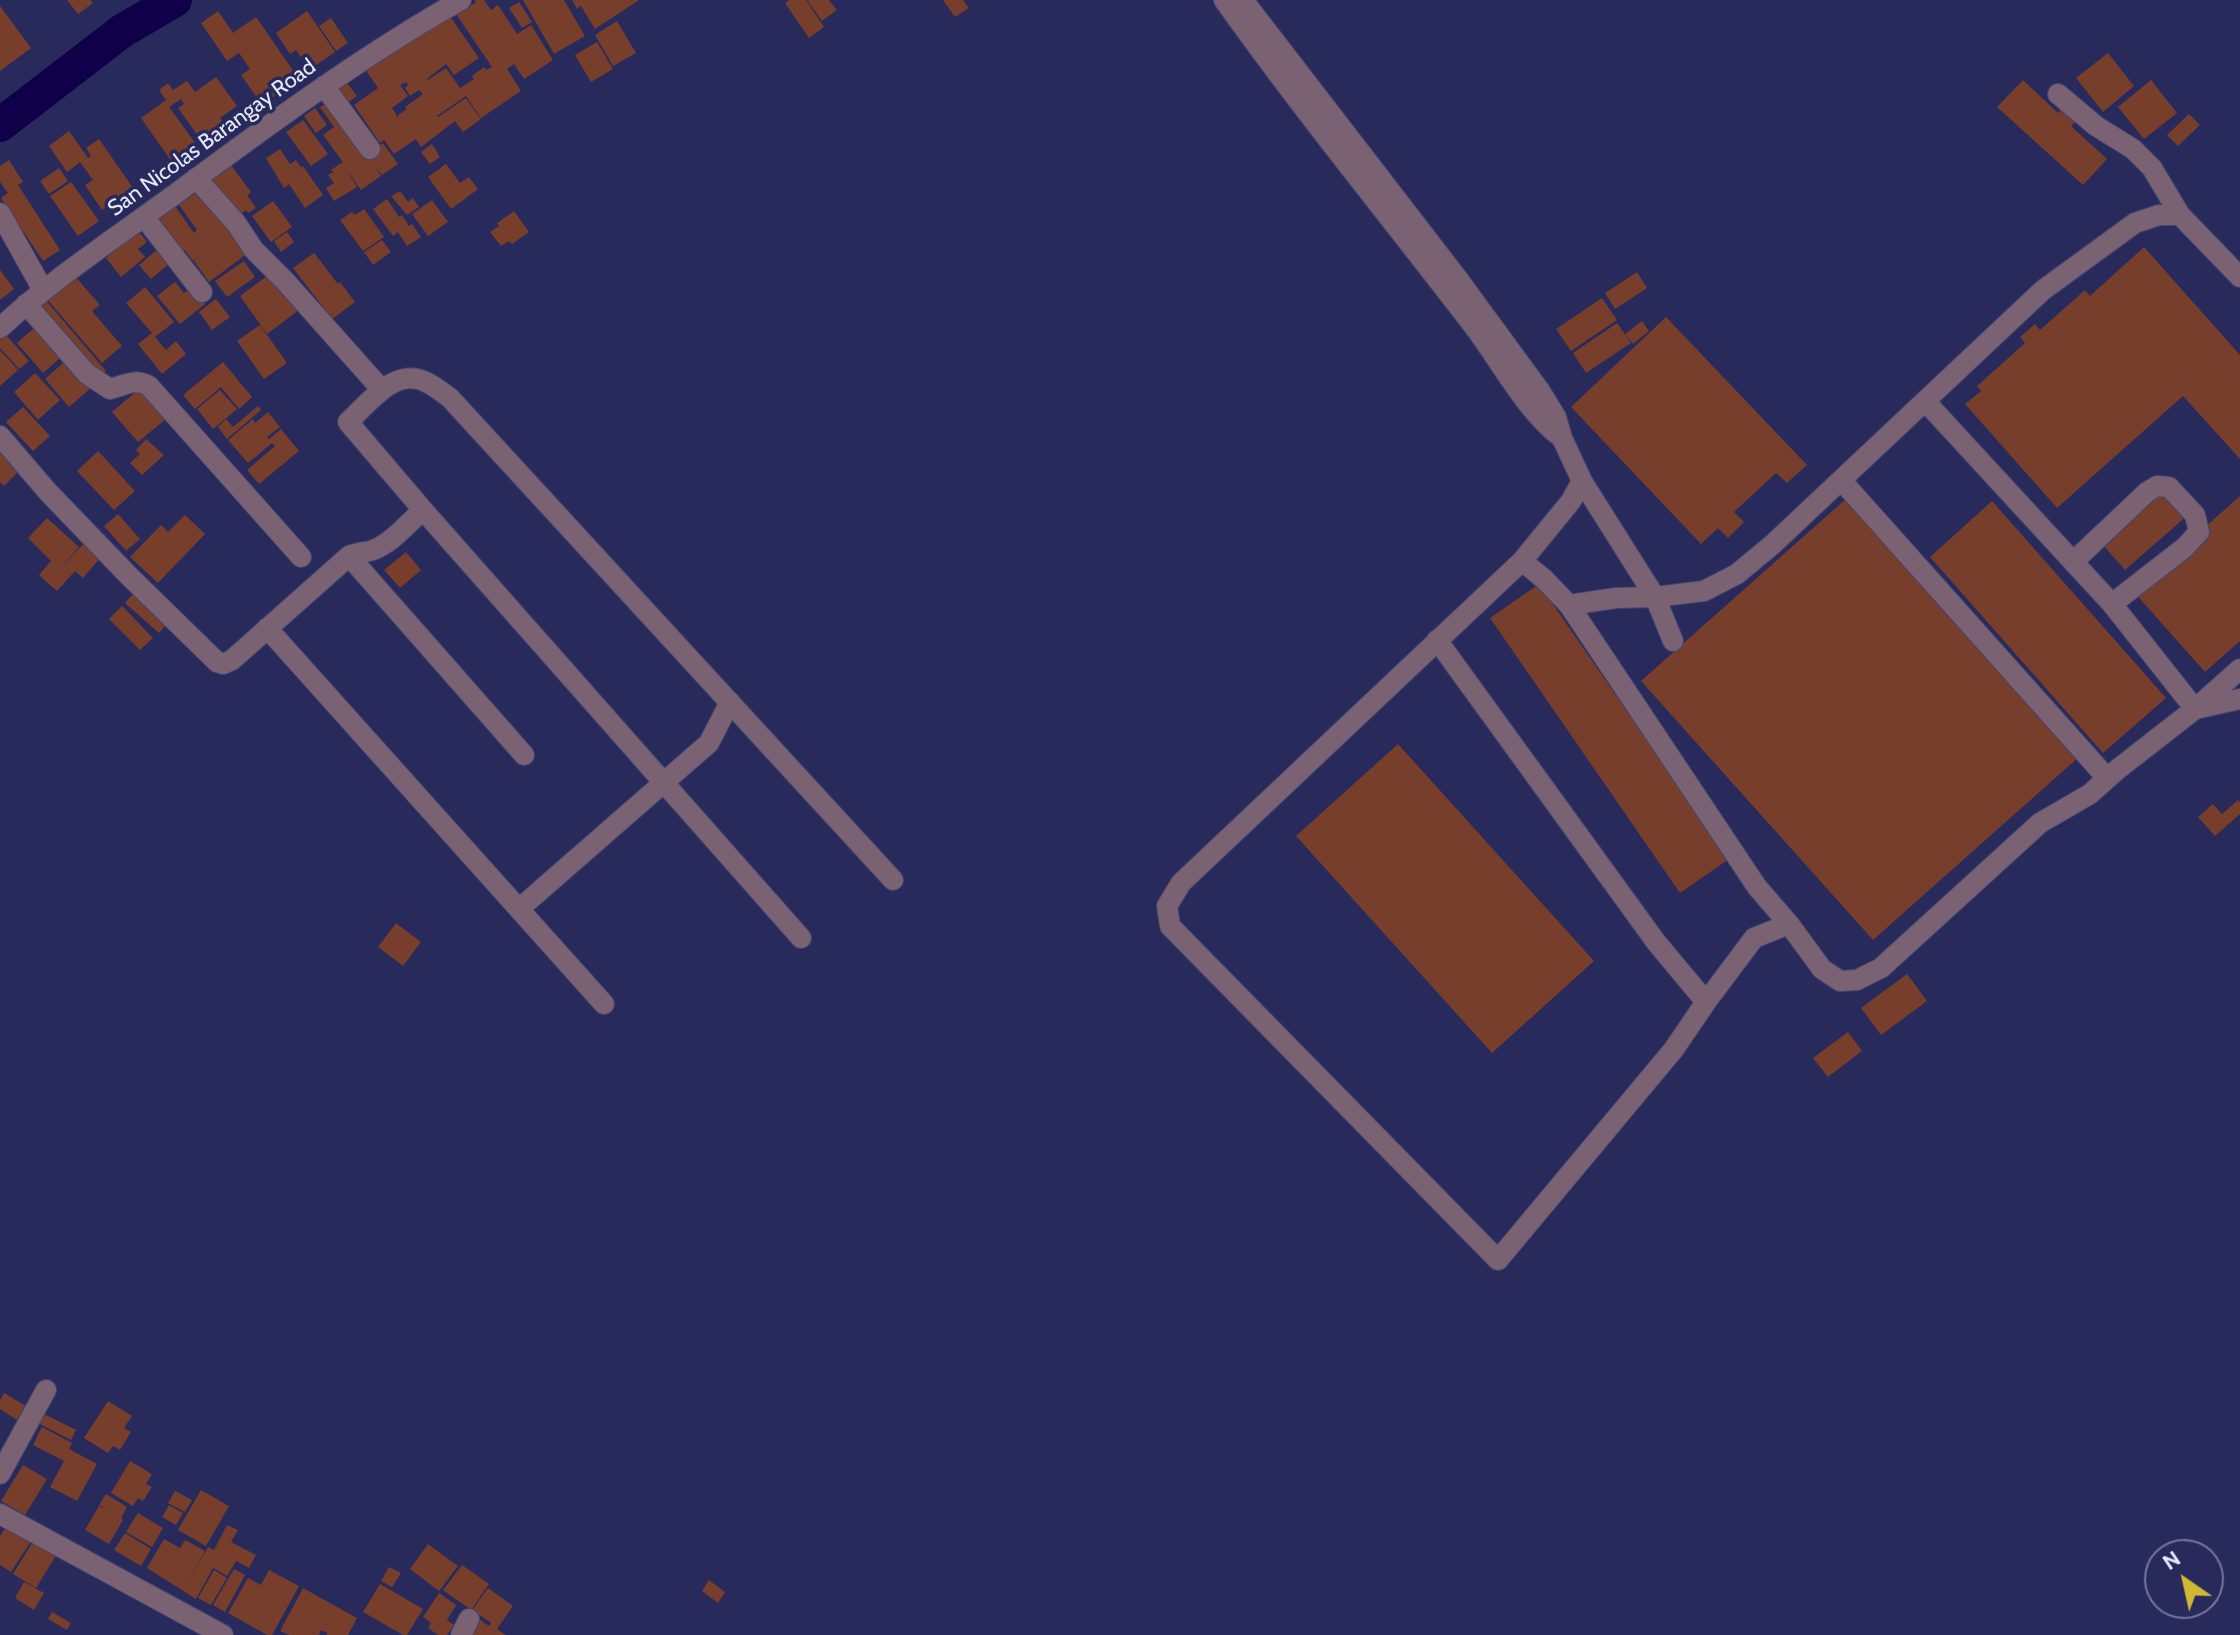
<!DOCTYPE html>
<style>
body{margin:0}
#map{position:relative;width:2240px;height:1635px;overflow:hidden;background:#282a5b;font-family:Cabin,sans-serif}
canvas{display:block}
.north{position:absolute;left:2144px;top:1539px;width:80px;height:80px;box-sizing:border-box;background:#282a5b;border:2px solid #74769b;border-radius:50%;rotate:326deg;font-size:22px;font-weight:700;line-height:32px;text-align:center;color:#e6e9fc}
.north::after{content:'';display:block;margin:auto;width:28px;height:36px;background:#d0b836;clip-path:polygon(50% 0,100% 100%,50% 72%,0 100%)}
</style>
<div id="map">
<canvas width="2240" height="1635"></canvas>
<div class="north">N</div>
</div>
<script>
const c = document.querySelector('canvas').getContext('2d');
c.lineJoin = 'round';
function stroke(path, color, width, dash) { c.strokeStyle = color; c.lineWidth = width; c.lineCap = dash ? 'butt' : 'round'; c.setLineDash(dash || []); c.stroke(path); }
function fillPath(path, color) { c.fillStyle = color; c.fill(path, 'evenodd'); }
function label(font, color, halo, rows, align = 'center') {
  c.font = font + ' Cabin,sans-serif'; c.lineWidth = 7; c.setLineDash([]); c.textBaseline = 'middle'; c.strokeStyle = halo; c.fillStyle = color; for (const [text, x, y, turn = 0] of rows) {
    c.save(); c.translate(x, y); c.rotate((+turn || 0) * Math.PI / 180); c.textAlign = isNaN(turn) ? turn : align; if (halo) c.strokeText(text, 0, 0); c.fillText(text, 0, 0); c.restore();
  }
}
const river = new Path2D(`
 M0,125L122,31L175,0`);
const building = new Path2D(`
 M67,0H90L93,3L78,14Z
 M475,0H484L491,10L498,5L517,34L531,25L553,60L524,79L514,64L507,69L521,91L481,118L466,96L437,116L438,117L466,98L481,119L463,132L455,121L421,147L416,139L394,154L384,140L380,143L354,105L378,88L363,66L394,46L400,55L395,46L447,12L479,58L454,75L446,64L427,79L428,80L446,68L460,88L474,79L472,76L484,67L486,70L492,67L454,11L467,3L469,7L476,2ZM406,82L408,85L405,88L410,96L419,90L423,94L405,107L407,109L398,115L399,119L392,108L408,96L400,85Z
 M523,0H564L585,36L554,54Z
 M572,0H639L595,29L581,6L577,9Z
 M789,0H806L824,27L809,38L785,3Z
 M807,0H829L837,10L822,21Z
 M943,0H963L969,8L955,17Z
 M519,2L532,22L522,28L509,8Z
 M0,6L31,48L0,71Z
 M218,11L233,33L256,17L299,79L262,105L241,75L250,69L239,53L227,61L201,23Z
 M307,11L335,52L309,70L296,50L290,54L276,33Z
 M331,18L348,43L336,51L319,26Z
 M617,21L636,53L613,66L595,35Z
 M597,42L613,69L591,82L575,55Z
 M2108,53L2134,86L2103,112L2076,78Z
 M216,77L237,106L220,118L227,128L204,144L178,108L184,104L181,99L169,107L199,148L174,165L141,118L166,100L159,90L168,83L173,90L187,81L195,92Z
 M2023,80L2058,113L2065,105L2079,118L2071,126L2107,159L2083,185L1997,107Z
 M2151,80L2177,113L2144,139L2118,107Z
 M347,83L357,96L346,104L336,91Z
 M332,99L370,152L383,143L398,164L382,175L375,167L381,176L361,190L346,169L357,187L334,201L326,188L334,183L328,175L333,172L331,170L343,162L323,135L334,127L320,107Z
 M315,108L327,125L316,133L304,116Z
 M2189,114L2200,125L2178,146L2167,135Z
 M303,120L328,154L311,166L286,132Z
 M69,131L88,158L91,156L86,148L99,139L133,188L102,210L85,185L93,180L80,162L67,172L49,146Z
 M432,144L440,157L430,164L421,152Z
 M280,149L290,164L296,160L301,167L293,173L303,166L323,195L305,208L289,184L284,188L266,158Z
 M9,160L23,182L18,185L60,250L43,261L1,198L8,193L0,182V166Z
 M230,164L251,192L247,195L256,208L248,213L246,210L239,216L211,178Z
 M446,164L460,183L469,177L478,189L451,209L428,177Z
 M59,168L68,181L49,194L40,181Z
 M71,182L99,221L78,236L50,196Z
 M400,191L408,202L413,198L419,207L407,215L391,196Z
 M195,193L200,199L205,196L252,250L209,282L194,261L203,253L193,261L185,250L177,256L152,222L175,206L194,233L197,230L179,205Z
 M387,199L399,217L402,215L409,226L412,224L421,237L407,246L398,232L393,236L373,209Z
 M432,200L448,222L428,236L412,214Z
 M273,201L292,227L271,242L252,216Z
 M364,209L384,237L363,251L340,220L352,212L355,215Z
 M514,211L529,232L512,244L509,241L501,246L490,232L499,226L497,223Z
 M138,231L147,242L138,249L145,257L121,277L106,258Z
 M287,232L294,242L281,252L274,241Z
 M382,240L391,252L373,265L364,252Z
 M2144,247L2240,355V459L2183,396L2057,508L1965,404L1981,391L1977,386L2025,343L2020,337L2035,324L2040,330L2085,290L2090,296Z
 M159,248L171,262L151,279L139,265Z
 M314,253L338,284L340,282L355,302L332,319L293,268Z
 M244,261L255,277L227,297L215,281Z
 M0,270L14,289L0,300Z
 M1637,272L1647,288L1615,309L1605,293Z
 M271,273L299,310L267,334L240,296Z
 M74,275L100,305L92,311L122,346L102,363L46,298Z
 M175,282L184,293L191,287L205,304L180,324L157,296Z
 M145,287L174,322L155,337L166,350L176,341L186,354L162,374L138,344L152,333L126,303Z
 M43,297L106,371L101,376L33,306Z
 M1602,298L1617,320L1571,351L1556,329Z
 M216,299L230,317L212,330L199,312Z
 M1666,317L1807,465L1787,483L1776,473L1734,512L1744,522L1728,538L1718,528L1701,544L1571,407Z
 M1642,321L1649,331L1633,344L1625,334Z
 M1617,323L1631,343L1586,373L1573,353Z
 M260,325L287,363L264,379L237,341Z
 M34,328L60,358L43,373L17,343Z
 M5,334L29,361L19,369L0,348V339Z
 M0,350L18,370L0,386Z
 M223,362L252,397L239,409L221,387L195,409L183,395Z
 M63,363L79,381L84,377L92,387L69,407L45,379Z
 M35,373L60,400L38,420L14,392Z
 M139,389L166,419L138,442L112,412Z
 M220,390L237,409L213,429L197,409Z
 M258,406L261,410L227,439L218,427L226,419L233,427Z
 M23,407L50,436L33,451L6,422Z
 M268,412L280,427L267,437L269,439L281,429L299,451L259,484L247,470L275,446L272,443L248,463L228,440L253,419L255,423Z
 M146,439L164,455L142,475L130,463L140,454L136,450Z
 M0,450L20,470L4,486L0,482Z
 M98,451L135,491L114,510L77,471Z
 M2164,487L2189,514L2125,570L2101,543Z
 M2240,496V641L2205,672L2133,591Z
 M1848,497L2080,756L1873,940L1641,681Z
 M1992,501L2166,698L2103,753L1930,557Z
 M118,514L140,539L126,551L104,526Z
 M185,515L205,534L158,583L130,557L161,525L168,532Z
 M47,518L79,547L60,569L85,542L101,557L83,578L75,571L57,591L39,575L51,561L28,538Z
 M406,552L421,570L400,588L384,570Z
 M1539,584L1729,859L1680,893L1490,618Z
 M137,589L171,619L159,633L125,603Z
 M122,606L153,638L140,650L109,619Z
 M1398,744L1594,961L1492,1053L1296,836Z
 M2238,800L2240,802V814L2215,836L2198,817L2213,804L2222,814Z
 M396,923L421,942L403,966L378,947Z
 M1907,974L1927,1001L1881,1035L1861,1008Z
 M1848,1032L1862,1051L1828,1077L1813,1058Z
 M4,1393L26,1406L17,1420L0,1409V1400Z
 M108,1401L132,1416L124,1428L131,1432L120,1450L113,1446L108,1453L84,1438Z
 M40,1412L76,1430L71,1440L36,1422Z
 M42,1427L72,1443L69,1449L97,1464L77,1501L50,1487L64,1461L33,1445Z
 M130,1461L152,1474L146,1484L152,1487L143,1501L138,1498L133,1506L111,1493Z
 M23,1465L47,1479L25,1515L1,1501Z
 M201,1490L229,1506L206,1546L178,1530Z
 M175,1491L192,1500L185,1512L168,1503Z
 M106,1494L127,1507L121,1518L123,1520L109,1544L85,1530L99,1506L108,1510L99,1505Z
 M169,1505L183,1513L176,1525L162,1517Z
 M138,1513L163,1528L152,1547L126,1532Z
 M10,1520L35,1535L11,1572L0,1565V1536Z
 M227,1525L238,1530L231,1542L256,1555L249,1568L236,1561L227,1576L213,1568L196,1599L147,1568L164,1539L180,1548L185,1540L205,1551L187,1584L208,1547L214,1550Z
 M125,1533L151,1549L141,1566L114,1550Z
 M34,1540L57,1554L36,1588L13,1574Z
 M428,1544L458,1566L439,1591L410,1569Z
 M462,1565L489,1584L471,1610L443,1590Z
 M389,1567L401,1573L392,1587L381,1581Z
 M234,1569L245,1575L225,1612L213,1605Z
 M214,1570L227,1578L211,1605L198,1598Z
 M269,1570L299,1586L272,1635H267L228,1613L248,1578L261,1585Z
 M709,1580L725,1592L718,1603L702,1591Z
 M24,1582L44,1593L34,1610L15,1598Z
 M380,1584L423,1609L407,1635H403L363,1612Z
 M303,1588L357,1618L348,1635H326L328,1633L321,1630L319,1635H289L280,1631Z
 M488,1588L513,1606L497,1629L506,1635H464L476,1617L489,1626L491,1623L472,1610Z
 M439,1593L456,1605L447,1620L454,1625L447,1635H438L428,1628L431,1623L423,1617Z
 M52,1612L71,1623L67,1630L48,1619Z`);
const minor = new Path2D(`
 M1224,0C1303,111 1389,216 1472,324C1500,360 1526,412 1562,438
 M1243,0L1455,275L1540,391L1556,417L1562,438L1582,481L1571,501L1522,561L1181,883L1167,906L1170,926L1498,1260L1674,1049L1706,1002
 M324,86L370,149
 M2058,94L2096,126L2133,149L2152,168L2180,215
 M196,178L236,223L254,250L285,281L382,390
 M0,213L43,290
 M144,217L202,292
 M26,304L87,374L110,389C126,385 134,378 149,386L301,557
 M0,328C54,278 115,238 174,195C267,126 360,57 461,0
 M1925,401L2112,604L2195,709L2240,699
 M0,436L48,492L128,575L217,662L223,664L232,660L349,556C357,552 365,553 373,550C392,543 408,523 423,510
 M1841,480L2107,778
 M1582,481L1655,597L1673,641
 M349,556L524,755
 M1522,561L1544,579L1569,605L1757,887L1789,924L1822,969L1840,981L1857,980L1881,968L2040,823L2090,794L2118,769L2195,709L2240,669
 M2073,562L2147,492L2157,486L2169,487L2195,515L2199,532L2184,548L2112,604
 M1569,605L1616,598L1655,597L1704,591L1737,574L1773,544L2043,290L2135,223L2159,215H2180L2240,277
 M267,628L604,1004
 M1437,640L1656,942L1706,1002L1754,938L1789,924
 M519,909L709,743L730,702
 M801,938L423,510L348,422C370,402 396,365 428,383C436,387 443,393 450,398L893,880
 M0,1474L46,1390
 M0,1514L223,1635
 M461,1635L469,1619`);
const streetNames = [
 ["San Nicolas Barangay Road",212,138,-36]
];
stroke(river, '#10004a', 34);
fillPath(building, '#773e2c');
stroke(minor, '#434572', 22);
stroke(minor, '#7a6272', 20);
label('22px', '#e6e9fc', '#282a5b', streetNames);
</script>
